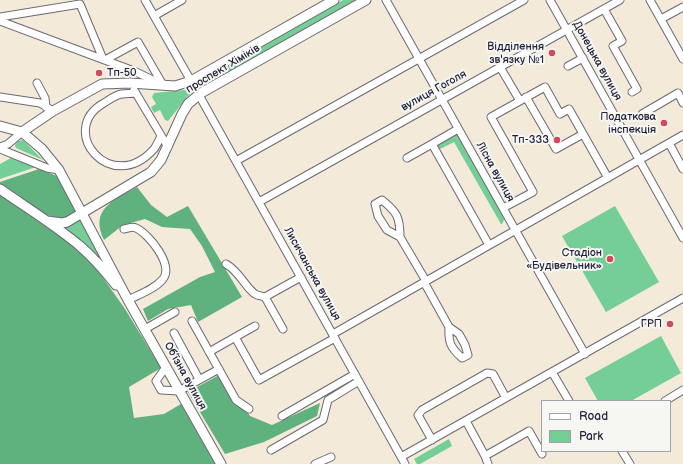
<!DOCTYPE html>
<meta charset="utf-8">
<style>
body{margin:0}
#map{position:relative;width:683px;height:464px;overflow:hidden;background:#f3ead9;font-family:"Balsamiq Sans",sans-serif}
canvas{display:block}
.legend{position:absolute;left:541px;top:400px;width:130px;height:52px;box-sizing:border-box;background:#f6f6f2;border:1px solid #a1a1a9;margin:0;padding:5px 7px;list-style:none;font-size:12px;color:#22223b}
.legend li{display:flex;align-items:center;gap:8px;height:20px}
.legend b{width:20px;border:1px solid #a1a1a9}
</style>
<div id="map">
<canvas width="683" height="464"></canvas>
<ul class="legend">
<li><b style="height:5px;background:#fff"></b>Road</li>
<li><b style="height:11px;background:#74ce95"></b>Park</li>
</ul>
</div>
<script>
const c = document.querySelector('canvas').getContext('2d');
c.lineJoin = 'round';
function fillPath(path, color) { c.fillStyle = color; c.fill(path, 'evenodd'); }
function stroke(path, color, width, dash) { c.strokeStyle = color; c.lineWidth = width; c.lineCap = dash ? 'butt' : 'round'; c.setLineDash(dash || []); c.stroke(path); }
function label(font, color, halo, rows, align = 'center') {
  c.font = font + ' "Balsamiq Sans",sans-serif'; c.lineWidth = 4; c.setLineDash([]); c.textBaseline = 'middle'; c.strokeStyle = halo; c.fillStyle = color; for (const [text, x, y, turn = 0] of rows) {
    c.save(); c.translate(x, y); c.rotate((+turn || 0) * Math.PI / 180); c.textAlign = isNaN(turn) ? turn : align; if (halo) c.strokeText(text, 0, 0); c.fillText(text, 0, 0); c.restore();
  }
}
const green = new Path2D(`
 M343,0H357L188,96L168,121L165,120L160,110L154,113L151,107L156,104L152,97L154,93L184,90Z
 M456,134L458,135L503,215L504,220L502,224H501L454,142L438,150V145Z
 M23,140L43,160L16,148L15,145L18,141Z
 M11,158L36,167L0,179V164Z
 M615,206L659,282L606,312L562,236Z
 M81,219L107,265L82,241L63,226Z
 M661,336L681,373L631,401H598L585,378Z
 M449,439L452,446L420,464H417L414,459Z`);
const forest = new Path2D(`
 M39,169L57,176L77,212C71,216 66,219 59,218C42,217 15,194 0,184V182Z
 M137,187L151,205L167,217L188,206L242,297L198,322L191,305L168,309L148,321L143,309L200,277L215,272L202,246L190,229L162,227L145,219L123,225L104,240C89,209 114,200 137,187Z
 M0,195L59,236L83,254L94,265L125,309L161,368L129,387L134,418L164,414L181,404L215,464H0Z
 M221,374L250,416L272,425L320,403L317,416L264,442L225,454L188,392Z`);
const minor = new Path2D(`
 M145,0L191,81
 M386,0L585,354
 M550,0L683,238
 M650,0L683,59
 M604,9L622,41L613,46L637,89L632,92
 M154,16L182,0
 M0,17L80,4L103,59
 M661,19L683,7
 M0,21L134,71L163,85L138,42L105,60
 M568,66L583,58
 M500,67L520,101
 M37,83L45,98L46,107
 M134,90L168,147
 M136,93C130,94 123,93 118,95C113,97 108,100 104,103C56,130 111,197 154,149C157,145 159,140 161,136
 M199,95L405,464
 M0,97L40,103L53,111
 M526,97L556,149L583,134
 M642,114L678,93L683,103
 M458,129L432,144L489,245
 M669,143L683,169
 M0,147L8,144L22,132
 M0,149L47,168L59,170
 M407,158L432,144
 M236,161L524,0
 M259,202L620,0
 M503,208L533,192L491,117L545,87L560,114L569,109L608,178
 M124,229C129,228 132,226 136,228C149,234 174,265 163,279C155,289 140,294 128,300
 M400,237C400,217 397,212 382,200L375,204L378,216L387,230L400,237L426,281
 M226,264C240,272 245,287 255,294C258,296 262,296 265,297
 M424,282L449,327L459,334L465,345L468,355L462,358C451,348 448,343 449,327
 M192,321L236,400L249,409
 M145,329L175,312
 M283,329L265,297L301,277
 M174,333L199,379
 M333,334L683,135
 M235,337L259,380L335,338
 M209,352L255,326
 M166,367L156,381L161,390L179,391L219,369
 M552,372L569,401
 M665,401L683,390
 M282,416L355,374
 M466,421L485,456L488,464
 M432,440L418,415L422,410L480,377L487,373L493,374L506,398
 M271,450L323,420L328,400L359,381
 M622,451L630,464
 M485,456L529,431L542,454
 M401,457L683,298
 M315,464L331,457`);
const major = new Path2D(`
 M0,126L22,132L42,149L59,170L128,300L221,464
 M22,132L53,111L102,84L130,83L175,86L191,81L334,0
 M0,189C27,208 55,225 80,246C94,258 105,271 116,285
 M47,221L62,223L67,222L151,172L161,160L182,114L188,104L201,93L366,0`);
const markers = [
 [552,53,4,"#d1495b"],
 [99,73,4,"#d1495b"],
 [664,123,4,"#d1495b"],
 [557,140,4,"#d1495b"],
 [610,259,4,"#d1495b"],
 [670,324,4,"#d1495b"]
];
const poiNames = [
 ["Відділення",544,47],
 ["зв'язку №1",544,60],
 ["Тп-50",107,73,"left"],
 ["Податкова",656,117],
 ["інспекція",656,130],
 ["Тп-333",549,140],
 ["Стадіон",602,253],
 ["«Будівельник»",602,266],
 ["ГРП",662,324]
];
const streetNames = [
 ["Донецька вулиця",597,61,61],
 ["проспект Хіміків",223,69,-31],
 ["вулиця Гоголя",434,91,-29],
 ["Лісна вулиця",495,172,61],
 ["Лисичанська вулиця",312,274,61],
 ["Об’їзна вулиця",185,376,61]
];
fillPath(green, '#74ce95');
fillPath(forest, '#5fb17e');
stroke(minor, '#6b6872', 9);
stroke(major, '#6b6872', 11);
stroke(minor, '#fff', 7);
stroke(major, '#fff', 9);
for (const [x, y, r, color] of markers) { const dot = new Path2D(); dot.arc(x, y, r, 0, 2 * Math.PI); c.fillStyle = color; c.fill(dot); stroke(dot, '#f6f6f2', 1.5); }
label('11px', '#22223b', '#f6f6f2', poiNames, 'right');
label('11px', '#22223b', '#f6f6f2', streetNames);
</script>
